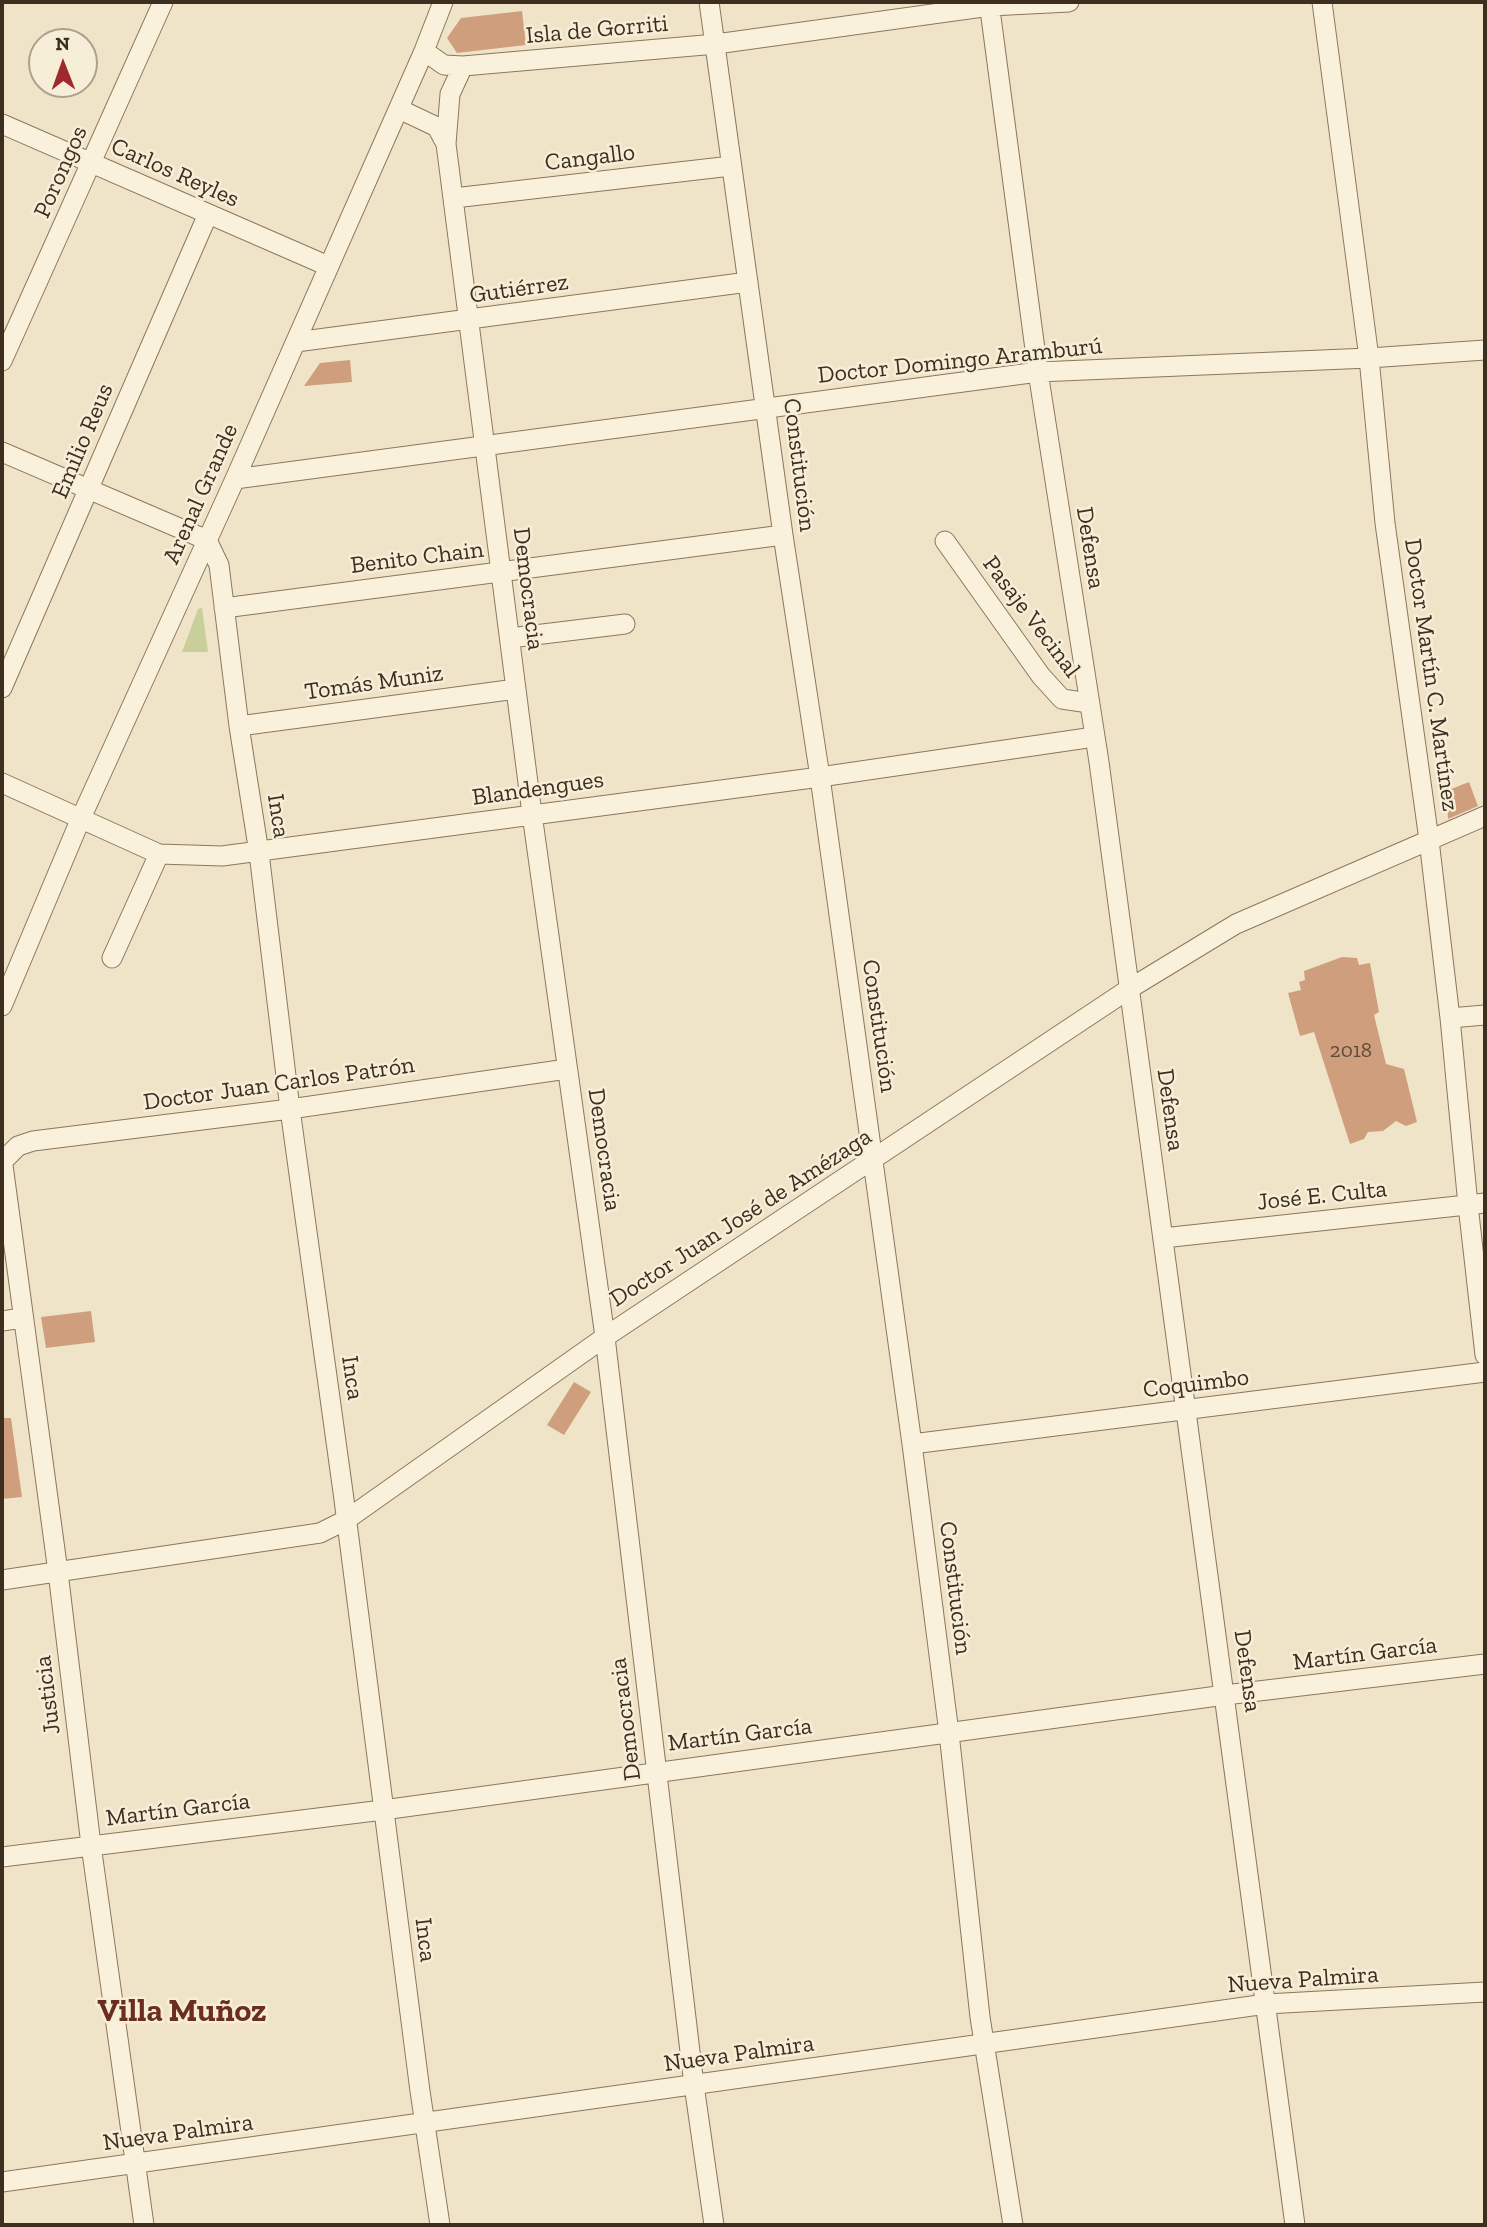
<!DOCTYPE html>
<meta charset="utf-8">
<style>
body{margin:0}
#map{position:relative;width:1487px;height:2227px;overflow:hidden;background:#f0e4c8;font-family:"Zilla Slab",serif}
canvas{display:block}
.frame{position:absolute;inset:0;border:4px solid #3d2e20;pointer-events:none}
.north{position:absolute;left:28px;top:28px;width:70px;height:70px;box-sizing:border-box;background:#f7eed8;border:2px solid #ada18e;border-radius:50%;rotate:359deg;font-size:19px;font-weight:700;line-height:28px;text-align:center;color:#3d2e20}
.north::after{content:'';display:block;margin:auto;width:24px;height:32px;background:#9e2a2b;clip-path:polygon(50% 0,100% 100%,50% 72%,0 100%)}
</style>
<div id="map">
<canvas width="1487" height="2227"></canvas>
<div class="frame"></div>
<div class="north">N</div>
</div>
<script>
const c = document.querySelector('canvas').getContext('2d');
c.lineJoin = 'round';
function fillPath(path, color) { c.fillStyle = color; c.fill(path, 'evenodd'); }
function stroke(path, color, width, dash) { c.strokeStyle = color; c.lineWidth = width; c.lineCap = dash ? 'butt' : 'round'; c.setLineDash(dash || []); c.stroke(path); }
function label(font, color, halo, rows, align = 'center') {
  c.font = font + ' "Zilla Slab",serif'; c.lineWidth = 5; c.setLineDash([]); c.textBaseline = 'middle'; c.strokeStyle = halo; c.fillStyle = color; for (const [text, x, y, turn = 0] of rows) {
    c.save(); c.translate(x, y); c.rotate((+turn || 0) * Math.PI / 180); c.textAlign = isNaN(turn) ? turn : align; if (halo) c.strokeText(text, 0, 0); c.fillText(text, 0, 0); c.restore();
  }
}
const green = new Path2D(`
 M202,608L208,652H182L198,609Z`);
const building = new Path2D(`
 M522,11L526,45L457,53L447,38L461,18Z
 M350,360L352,382L304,386L320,363Z
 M1469,782L1478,806L1448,819L1446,791Z
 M1342,957L1357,958L1359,965L1370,963L1379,1012L1374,1015L1386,1064L1404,1069L1417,1122L1406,1126L1396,1121L1383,1131L1368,1132L1364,1139L1350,1144L1314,1032L1300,1036L1288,993L1301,990L1299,982L1305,980L1304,971Z
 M91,1311L95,1342L46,1348L41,1317Z
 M574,1382L591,1392L564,1435L547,1425Z
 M2,1418H11L22,1497L2,1499Z`);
const minor = new Path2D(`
 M709,2L783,535L820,777L912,1444L949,1733L980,2017L1013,2225
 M989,2L1038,372L1099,762L1295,2225
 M1322,2L1369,358L1385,523L1429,840L1450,1018L1468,1205L1485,1355
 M424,51L444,65L463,66L716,44L990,6L1069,2
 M399,109L437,127L446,144L532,814L605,1337L694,2085L714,2225
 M2,124L328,266
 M446,144L450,94L463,66
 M454,198L731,166
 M296,342L748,282
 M2,361L163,2
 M2,452L207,540L219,565L239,726L259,853L290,1109L343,1492L420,2091L440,2225
 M235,479L1038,372L1369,358L1485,350
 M945,541L1041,676L1062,699L1089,703
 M224,608L783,535
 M510,638L625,624
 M2,688L208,214
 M239,726L516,689
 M2,783L159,854L222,856L820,777L1094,737
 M112,958L159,854
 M2,1006L81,818L235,479L424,51L443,2
 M1450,1018L1485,1015
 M2,1158L58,1572L91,1845L144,2225
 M3,1161L18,1146L33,1141L290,1109L567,1069
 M1163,1238L1485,1203
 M2,1321L23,1318
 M912,1444L1485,1372
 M2,1580L320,1533L346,1520L605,1337L1129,989L1236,924L1485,816
 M2,1857L383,1810L1225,1695L1485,1664
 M2,2182L1266,2004L1485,1992`);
const numberNames = [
 ["2018",1351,1051]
];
const streetNames = [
 ["Isla de Gorriti",597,30,-5],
 ["Cangallo",590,158,-7],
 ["Porongos",61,172,-66],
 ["Carlos Reyles",175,173,24],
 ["Gutiérrez",519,289,-8],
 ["Doctor Domingo Aramburú",960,361,-6],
 ["Emilio Reus",83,441,-67],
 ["Constitución",799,465,83],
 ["Arenal Grande",201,494,-66],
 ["Defensa",1090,548,81],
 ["Benito Chain",417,558,-7],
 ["Democracia",528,589,83],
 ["Pasaje Vecinal",1031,617,53],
 ["Doctor Martín C. Martínez",1431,675,82],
 ["Tomás Muniz",374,683,-8],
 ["Blandengues",538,789,-8],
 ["Inca",278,816,81],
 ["Constitución",879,1026,82],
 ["Doctor Juan Carlos Patrón",279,1084,-8],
 ["Defensa",1170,1110,82],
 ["Democracia",604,1150,82],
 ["José E. Culta",1322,1196,-6],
 ["Doctor Juan José de Amézaga",741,1218,-33],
 ["Inca",352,1378,82],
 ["Coquimbo",1196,1384,-7],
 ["Constitución",955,1588,83],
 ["Martín García",1365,1654,-7],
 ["Defensa",1247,1671,82],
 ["Justicia",48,1695,-97],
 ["Democracia",626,1719,-97],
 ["Martín García",740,1735,-7],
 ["Martín García",178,1810,-7],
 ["Inca",425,1940,83],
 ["Nueva Palmira",1303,1980,-4],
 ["Nueva Palmira",739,2054,-8],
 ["Nueva Palmira",178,2133,-8]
];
const districtNames = [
 ["Villa Muñoz",182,2012]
];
fillPath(green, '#c9cf9b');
fillPath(building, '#cf9f7d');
stroke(minor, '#8d765c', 21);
stroke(minor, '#faf1dc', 19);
label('21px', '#624a37', null, numberNames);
label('24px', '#3d2e20', '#f7eed8', streetNames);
label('bold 32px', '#6b2e1e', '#f7eed8', districtNames);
</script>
